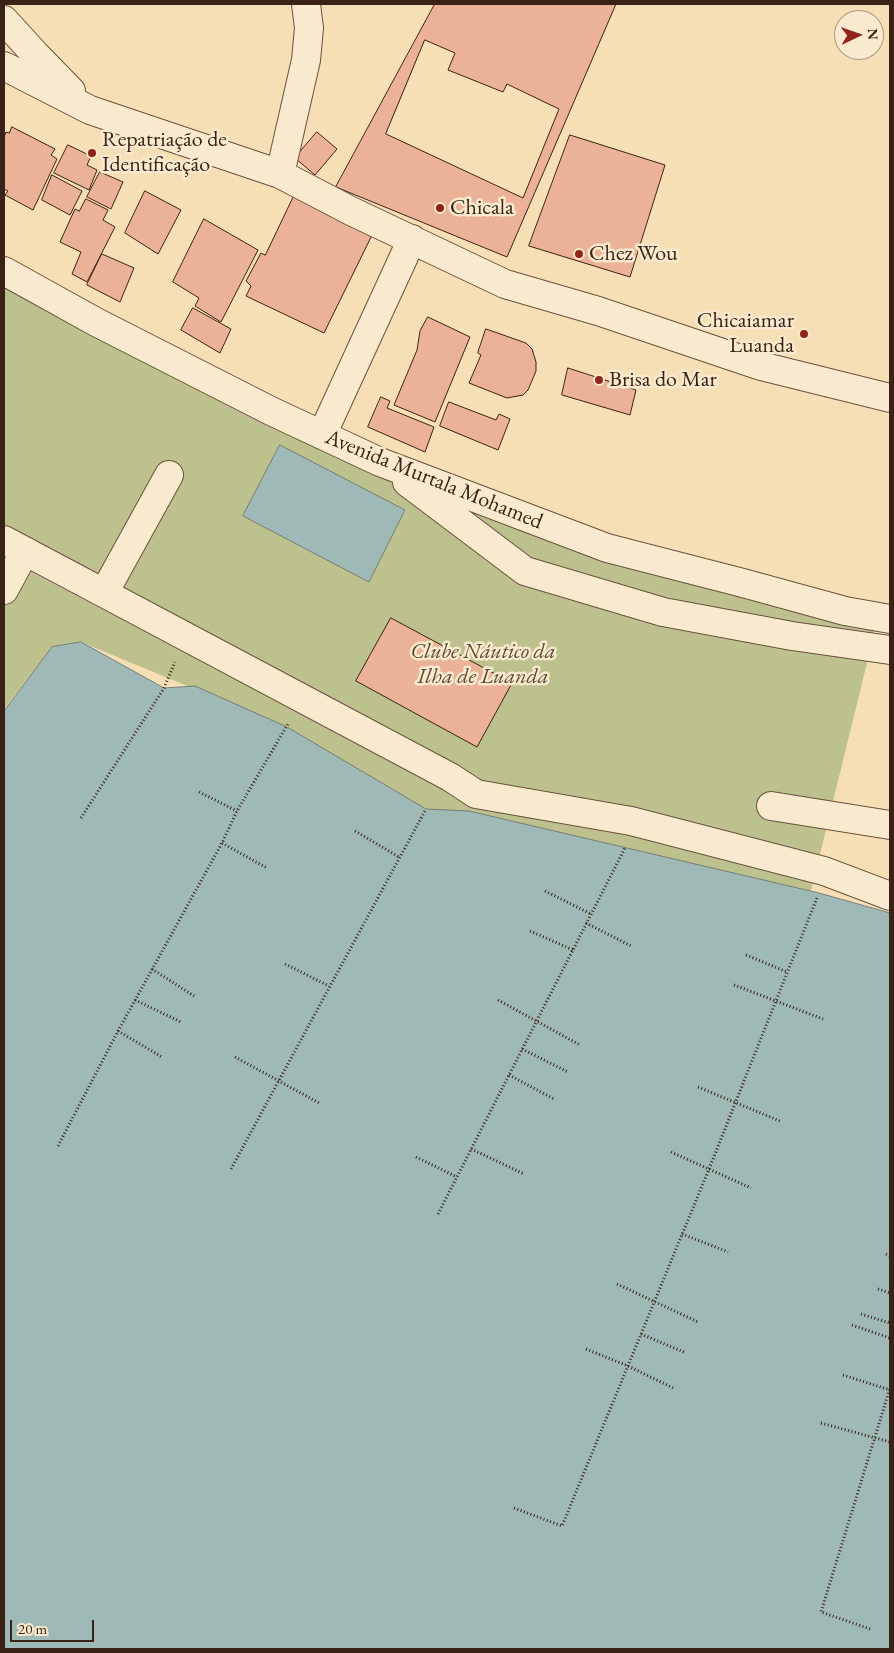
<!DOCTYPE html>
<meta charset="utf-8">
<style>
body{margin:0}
#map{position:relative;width:894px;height:1653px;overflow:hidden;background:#f6deb5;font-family:"EB Garamond",serif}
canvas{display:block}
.frame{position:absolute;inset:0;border:5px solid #3b2217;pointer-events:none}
.north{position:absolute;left:834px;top:10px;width:50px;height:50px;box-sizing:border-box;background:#f9eacf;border:1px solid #ad9a85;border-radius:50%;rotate:87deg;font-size:14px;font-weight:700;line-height:20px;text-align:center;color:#3b2217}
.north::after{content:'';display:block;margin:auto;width:18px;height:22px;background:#8f2418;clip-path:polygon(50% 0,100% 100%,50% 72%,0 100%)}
.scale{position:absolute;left:10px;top:1620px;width:84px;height:22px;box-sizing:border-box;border:2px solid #3b2217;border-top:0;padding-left:6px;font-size:15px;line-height:18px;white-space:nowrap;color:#3b2217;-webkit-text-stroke:4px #f9eacf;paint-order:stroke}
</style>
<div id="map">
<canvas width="894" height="1653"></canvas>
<div class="frame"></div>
<div class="north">N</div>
<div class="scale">20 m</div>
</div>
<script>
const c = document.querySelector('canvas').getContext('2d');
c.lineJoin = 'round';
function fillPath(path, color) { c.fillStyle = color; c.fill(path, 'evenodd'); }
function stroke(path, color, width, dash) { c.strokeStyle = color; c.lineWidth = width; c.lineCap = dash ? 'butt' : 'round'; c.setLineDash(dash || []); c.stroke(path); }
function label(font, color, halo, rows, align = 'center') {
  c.font = font + ' "EB Garamond",serif'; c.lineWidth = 5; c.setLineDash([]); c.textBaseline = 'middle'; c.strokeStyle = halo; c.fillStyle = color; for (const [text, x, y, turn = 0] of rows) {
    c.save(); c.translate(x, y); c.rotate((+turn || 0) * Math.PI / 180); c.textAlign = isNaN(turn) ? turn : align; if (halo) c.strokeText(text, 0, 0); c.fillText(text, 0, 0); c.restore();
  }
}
const green = new Path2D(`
 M4,271L96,322L607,548L878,618L811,891L426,809L286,727L81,642L52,647L4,709Z`);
const water = new Path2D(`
 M280,445L405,510L369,582L243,516Z
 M81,642L164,688L195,686L287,727L426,809L469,811L819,893L890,913V1649H4V711L52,647Z`);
const building = new Path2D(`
 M435,4H616L507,257L336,187Z
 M425,40L455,53L448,70L503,92L507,84L559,109L523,198L386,134Z
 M12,127L55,149L51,155L57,159L33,210L5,195L8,191L4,189V137L6,132L9,133Z
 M317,132L337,149L315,175L295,158Z
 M570,135L665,165L630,277L529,246Z
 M68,145L91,156L87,165L97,170L89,190L54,173Z
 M100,172L123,182L111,209L87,197Z
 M52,175L82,191L70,215L42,200Z
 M145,191L181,210L158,254L125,233Z
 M295,194L373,233L324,333L246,296L251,286L246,281L261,253L265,255Z
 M86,199L108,210L103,220L115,227L87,282L72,274L81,252L60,242L75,209L79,211Z
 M204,219L258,250L221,322L195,306L199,298L173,282Z
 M102,254L134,268L120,302L87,285Z
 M193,308L231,329L220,353L181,330Z
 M428,317L470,337L435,422L394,405L417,350L420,331Z
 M486,329L526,343L532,349L536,362V371L528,390L523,395L507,398L469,383L481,355L478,353Z
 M568,368L636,390L630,415L562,395Z
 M381,397L390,401L387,408L434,427L425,452L368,427Z
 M449,402L496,420L499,414L510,419L498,450L440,426Z
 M391,618L512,683L477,747L356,681Z`);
const path = new Path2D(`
 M199,792L237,811
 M81,818L164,688L175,662
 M355,831L399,857
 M222,843L267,868
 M545,891L591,914
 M586,923L631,946
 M530,931L573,950
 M746,955L787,972
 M285,964L329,986
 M152,969L194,996
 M734,985L823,1019
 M135,1000L181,1022
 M498,1000L580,1045
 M118,1031L162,1057
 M522,1049L568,1072
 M235,1057L321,1104
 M509,1075L554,1099
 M698,1087L780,1121
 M58,1146L118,1031L222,843L237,811L289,722
 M471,1149L524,1174
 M671,1152L751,1188
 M416,1157L457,1177
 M231,1169L426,809
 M438,1214L625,848
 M682,1234L728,1252
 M886,1254L890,1256
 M617,1284L698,1322
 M878,1289L890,1293
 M861,1314L890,1323
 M852,1325L890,1338
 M641,1334L686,1353
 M586,1349L628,1366L673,1388
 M843,1375L890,1390
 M821,1423L890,1442
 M514,1508L562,1526L709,1169L817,898
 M870,1629L821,1612L890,1388`);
const minor = new Path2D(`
 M4,20L35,54L71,91
 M4,66L90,110L280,174L351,211L505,284L598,311L761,366L890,398
 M280,174L306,60L309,28L306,4
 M4,271L96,322L271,411L380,462L607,548L743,583L845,611L890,619
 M322,435L412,239
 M407,482L525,571L663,612L792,636L890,650
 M4,540L450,777L476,794L631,821L824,871L890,896
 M4,590L25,551
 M104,593L169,475
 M771,806L890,825`);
const markers = [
 [92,153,5,"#8f2418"],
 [440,208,5,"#8f2418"],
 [579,254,5,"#8f2418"],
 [804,334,5,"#8f2418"],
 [599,380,5,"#8f2418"]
];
const poiNames = [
 ["Repatriação de",102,140],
 ["Identificação",102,165],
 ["Chicala",450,208],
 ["Chez Wou",589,254],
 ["Chicaiamar",794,321,"right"],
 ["Luanda",794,346,"right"],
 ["Brisa do Mar",609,380]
];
const streetNames = [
 ["Avenida Murtala Mohamed",434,480,22]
];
const parkNames = [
 ["Clube Náutico da",483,652],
 ["Ilha de Luanda",483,677]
];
fillPath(green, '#bdc18d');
fillPath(water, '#9fbab6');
stroke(water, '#777d76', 1);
fillPath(building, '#ebb297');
stroke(building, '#3b2217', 1);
stroke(minor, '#6a513e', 30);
stroke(path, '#3b2217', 3, [1, 2.5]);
stroke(minor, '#f9eacf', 28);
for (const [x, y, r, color] of markers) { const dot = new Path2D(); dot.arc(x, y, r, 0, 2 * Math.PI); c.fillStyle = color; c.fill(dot); stroke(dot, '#f9eacf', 2); }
label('22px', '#3b2217', '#f9eacf', poiNames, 'left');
label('22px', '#3b2217', '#f9eacf', streetNames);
label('italic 22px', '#5c4a34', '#f9eacf', parkNames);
</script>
